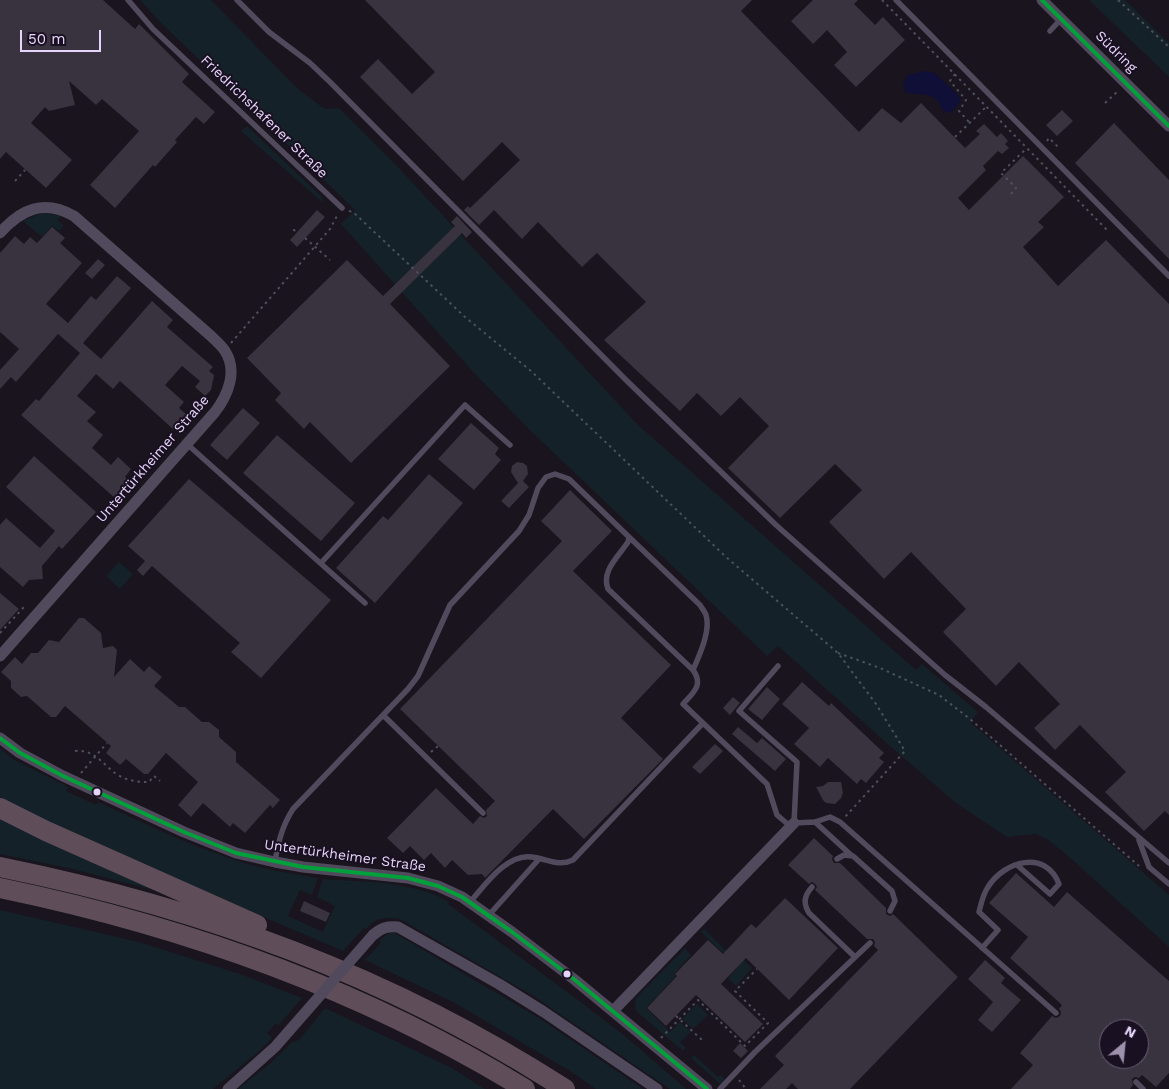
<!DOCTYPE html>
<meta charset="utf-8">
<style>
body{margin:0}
#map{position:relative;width:1169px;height:1089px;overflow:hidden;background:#19141d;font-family:"Work Sans",sans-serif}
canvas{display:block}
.north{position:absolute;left:1099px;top:1019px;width:50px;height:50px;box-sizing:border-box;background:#191021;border:1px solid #6b5f78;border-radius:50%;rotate:28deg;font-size:14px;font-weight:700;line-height:20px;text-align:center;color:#e6d5fa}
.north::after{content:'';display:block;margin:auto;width:18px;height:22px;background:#9e91ad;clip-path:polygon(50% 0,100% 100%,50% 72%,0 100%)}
.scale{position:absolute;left:20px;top:30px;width:81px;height:22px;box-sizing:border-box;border:2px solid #e6d5fa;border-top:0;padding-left:6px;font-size:15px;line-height:18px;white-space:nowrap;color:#e6d5fa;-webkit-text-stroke:4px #191021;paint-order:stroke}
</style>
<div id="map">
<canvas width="1169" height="1089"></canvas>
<div class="north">N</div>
<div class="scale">50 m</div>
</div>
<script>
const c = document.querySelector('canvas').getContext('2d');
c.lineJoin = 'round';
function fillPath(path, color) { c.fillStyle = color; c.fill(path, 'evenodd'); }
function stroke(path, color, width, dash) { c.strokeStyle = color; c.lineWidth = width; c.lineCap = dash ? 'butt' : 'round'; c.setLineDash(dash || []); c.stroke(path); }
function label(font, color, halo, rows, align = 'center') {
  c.font = font + ' "Work Sans",sans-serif'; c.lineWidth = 4; c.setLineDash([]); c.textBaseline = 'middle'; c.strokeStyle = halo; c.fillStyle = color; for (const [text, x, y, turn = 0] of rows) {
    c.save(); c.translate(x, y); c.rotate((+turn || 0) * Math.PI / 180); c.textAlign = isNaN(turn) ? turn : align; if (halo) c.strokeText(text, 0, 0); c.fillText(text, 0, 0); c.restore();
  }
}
const green = new Path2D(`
 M140,0H211L299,90L325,109L339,108L396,165L637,424L916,670L922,664L978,712L970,722L1169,895V947L1067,855L1047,839L1036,834L1007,837L956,803L899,754L778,646L767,656L534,434L474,373L341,224L355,210L160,22Z
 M1089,0H1125L1169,43V77Z
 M247,126L322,197L323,203L241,131Z
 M42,213L61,216L57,220L64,226L59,231L52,226L42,237L23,221Z
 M119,562L133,574L120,589L106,576Z
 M0,748L14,760L68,787L66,791L96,805L98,802C142,822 186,844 232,859C260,869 289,873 318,878L312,895L300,890L288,916L323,932L335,906L317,897L323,879C362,882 415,881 449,902L448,904L582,1003L625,1036L686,1089H670L532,995L400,919C383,917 377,917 366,929L364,928L343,951L93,844L32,815L0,797Z
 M0,816L157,891L73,869L0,854Z
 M0,910L139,942L240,974L302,998L278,1026L276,1023L267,1033L272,1038L258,1052L213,1089H0Z
 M704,929L725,950L729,947L752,968L736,986L728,978L738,967L701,932Z
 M393,932L539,1018L643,1089H596L570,1071L453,1002L365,960L381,943L379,941L386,935Z
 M685,948L691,955L674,974L676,976L646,1008L670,1032L680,1022L691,1032L680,1042L686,1048L683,1051L637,1012L635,1007L636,998Z
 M697,1004L708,1015L693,1029L682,1019Z
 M325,1008L450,1067L485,1089H238L273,1061L292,1042L299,1040Z
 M694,1055L718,1077L721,1075L725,1079L720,1084L691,1058Z`);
const water = new Path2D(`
 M926,71L935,73L959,96L961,100L954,110L948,113L942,110C937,90 920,96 905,92L903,83L908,75Z`);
const building = new Path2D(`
 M0,0H103L135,29L139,24L189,74L182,82L215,112L204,124L196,117L175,140L177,142L155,167L153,165L115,208L90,185L139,131L102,99L96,105L69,81L75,105L49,111L45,107L31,123L72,160L46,188L6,152L0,159Z
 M365,0H752L741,11L859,132L882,108L901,123L921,103L965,148L980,134L976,131L984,124L997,137L1001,133L1008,141L1005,144L1009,148L1002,154L998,151L983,166L986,170L958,198L969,210L1023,156L1064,197L1038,222L1044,227L1023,247L1058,286L1106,240L1169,304V815L1165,811L1144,831L1105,792L1126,772L1080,725L1055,750L1034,728L1060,704L1019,662L996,686L943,632L966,609L911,552L884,579L829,522L862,490L835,464L780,518L728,468L769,426L740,397L721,416L697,393L680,411L604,340L646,302L597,253L582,267L538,222L522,239L494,210L479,225L464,210L468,206L470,208L520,160L502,142L463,181L360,77L378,59L412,94L435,72Z
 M813,0H858L854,4L875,25L883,17L905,40L856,87L834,65L847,52L827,30L813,44L791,21Z
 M1062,110L1073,121L1057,136L1046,125Z
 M1114,123L1169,180V259L1075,163Z
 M317,210L325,217L297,247L290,240Z
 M457,216L472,232L466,238L462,233L390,304L450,366L351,463L310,422L304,429L275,400L281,393L247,358L347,260L383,296L455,226L451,222Z
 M52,227L65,238L60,243L82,263L46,304L68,323L91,296L96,300L117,276L131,288L83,343L101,359L152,301L173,320L167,327L213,367L209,371L214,375L211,390L205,396L195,387L200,381L182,366L165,385L184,402L179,408L187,415L174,430L120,381L113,389L96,374L77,396L96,412L87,421L103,435L92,448L111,465L118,457L131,469L125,477L131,482L116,499L21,415L36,399L39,401L80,353L58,334L16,382L11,377L0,389V370L19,349L0,332V253L15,236L24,244L30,237L37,243Z
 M98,259L105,265L92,279L85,273Z
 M243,408L260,423L227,460L210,445Z
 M471,423L499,448L495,454L501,460L474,490L438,459Z
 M277,435L355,503L321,541L243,473Z
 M34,456L96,512L62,549L59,546L42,566L43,579L29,580L23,587L0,567V525L6,518L40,548L55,531L6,487Z
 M517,462L523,463L527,466L528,474L523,481L529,487L509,508L501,501L518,483L511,472L512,466Z
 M429,474L463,503L375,603L336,568L383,516L388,520Z
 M189,479L331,600L261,678L231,652L240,643L152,566L143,576L137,570L145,561L128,546Z
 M570,490L612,531L573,571L671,665L621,718L663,759L584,839L553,809L485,878L482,874L468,875L452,860L445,868L431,853L424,860L410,846L403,853L387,838L436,788L473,824L480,816L484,818L487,816L486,810L495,801L400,709L562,541L541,521Z
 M0,593L19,609L0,630Z
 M79,618H84L101,633L103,648L113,646L117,650L114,677L130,659L144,672L149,666L162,677L154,686L179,707H185L202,722H209L219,730V737L236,752V762L280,800L273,808L270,805L245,833L233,823L230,827L203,803L191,817L178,805L198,782L166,753L148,774H144L126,759L120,765L106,753L111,746L65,706L56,717H51L27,696L21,697L11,688V681L1,672L15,657L22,664L31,653H38L49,640L59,642Z
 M802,682L829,706L831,703L884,753L879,758L884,762L866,783L861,779L857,784L828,758L820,767L794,744L809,728L782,704Z
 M767,687L780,699L762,720L748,709Z
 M733,697L740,703L730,715L723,708Z
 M738,727L757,743L762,738L786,759L775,771L732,734Z
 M715,744L723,751L700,774L692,767Z
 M828,782H841L843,793L841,798L835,804L826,803L823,800L816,787L823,786Z
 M814,838L833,856L832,859L834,863H840L886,908V914L890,916L893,914L958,977L850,1089H798L792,1083L786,1089H760L784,1065L775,1056L878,950L874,946L875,942L873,939H867L815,890L817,887L815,884L812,882L809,884L788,865Z
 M1016,873L1054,907L1067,892L1169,981V1073L1156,1087L1142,1075L1139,1078L1135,1077L1132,1079L1133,1085L1130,1089H1011L1033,1065L1020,1053L1052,1016L1056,1018L1060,1016L1061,1012L1059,1009L1062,1005L1010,958L1028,937L989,903ZM1109,1029H1139V1059H1109Z
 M785,898L838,948L789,1000L746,958L721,984L763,1024L745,1042L696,995L666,1026L647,1008L677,976L675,974L708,940L723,954L751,924L756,928Z
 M304,901L330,913L326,922L300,911Z
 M985,960L1005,978L1001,983L1021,1000L992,1032L978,1020L993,1002L968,979Z
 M740,1043L748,1051L741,1058L733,1051Z`);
const path = new Path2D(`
 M882,0L1107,230
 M1118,0L1169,47
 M1124,64L1129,58
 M955,74L950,81L966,100L959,111L970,123
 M1105,103L1117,92
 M955,137L987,106
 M1047,141L1049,138L1059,148
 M15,181L25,170
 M1011,194L1016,188L1001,173L1027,148
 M349,211L353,212L465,317L531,371L726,557L838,653L876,704L905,751L845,817
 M293,230L298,231
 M305,238L330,260
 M231,343L330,229L338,214
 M0,633L24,607
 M838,653L880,668L939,695L970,719L1139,866
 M75,751C96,749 103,766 118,775C128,781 138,782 149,782L154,776L160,781
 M431,752L438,746
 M81,773L107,743
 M676,1016L702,1040
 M661,1038L698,1000L745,1046L768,1023L735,991L757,969
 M739,1080L746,1089`);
const service = new Path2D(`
 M128,0L153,29L342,208
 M237,0L269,32L310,63L330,82L626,380L776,525L945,675L986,707L1169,863
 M896,0L1169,276
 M1050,31L1061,19
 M187,444L365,603
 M629,537L700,605C702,608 705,612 706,615C711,631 699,656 693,670
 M321,563L465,405L510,445
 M778,666L739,711L797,762L794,823L815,822L830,817L840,822L1056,1013
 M384,716L483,813
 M815,822L851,855
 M1139,840L1149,867L1169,884
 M837,859L844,855L853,856L892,891L895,901L890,911
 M275,862C278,843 282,826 293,809L408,689L418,676L450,605L519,531L529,515L538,488L546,477L555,474L569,479L629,537L628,542C618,557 601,571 608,589L693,670C704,685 693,693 683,704L767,784L777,815L790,826
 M812,887C804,896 803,903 809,913L855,957
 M470,902C485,885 507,853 532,857C548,859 558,867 573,860L703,723
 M489,915L539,859
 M982,948L998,930L979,912C981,904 983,894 988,887C1004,861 1046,849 1059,884L1050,894L1017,865
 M1136,1082L1143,1089
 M720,1089L755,1052L870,943`);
const minor = new Path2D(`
 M1042,0L1169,126
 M0,233C21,209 44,199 74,216L211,336C216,341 222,346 225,351C238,371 228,395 215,412L0,656
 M0,738L20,753L63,776L184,832L236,853L275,862L303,867L408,878L438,886L462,897L512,932L575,980L707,1089
 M373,935C381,928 387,926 398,927L499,984L544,1012L657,1089
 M613,1011L794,823
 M228,1089L275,1047L289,1031`);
const motorway = new Path2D(`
 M0,808L46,831L257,925
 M0,867C203,908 390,976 565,1089
 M0,888C184,926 364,990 525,1089`);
const minorBridge = new Path2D(`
 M289,1031L373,935`);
const bus1 = new Path2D(`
 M1042,0L1169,126
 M0,738L20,753L63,776L184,832L236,853L303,867L408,878L438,886L462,897L512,932L575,980L707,1089`);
const markers = [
 [97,792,4.5,"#e6d5fa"],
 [567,974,4.5,"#e6d5fa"]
];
const streetNames = [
 ["Südring",1116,52,45],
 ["Friedrichshafener Straße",264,117,44],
 ["Untertürkheimer Straße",153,459,-49],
 ["Untertürkheimer Straße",345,856,8]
];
fillPath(green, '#152128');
fillPath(water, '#100f38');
fillPath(building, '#39323f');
stroke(path, '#4d505e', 2, [2.5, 4]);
stroke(service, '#514a5d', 5.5);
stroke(minor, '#514a5d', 11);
stroke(motorway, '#604d5a', 20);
stroke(minorBridge, '#514a5d', 11);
stroke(bus1, '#00a13a', 4);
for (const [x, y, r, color] of markers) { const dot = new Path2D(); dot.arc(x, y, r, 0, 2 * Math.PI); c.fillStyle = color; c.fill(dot); stroke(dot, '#191021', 2); }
label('14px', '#e6d5fa', '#191021', streetNames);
</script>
